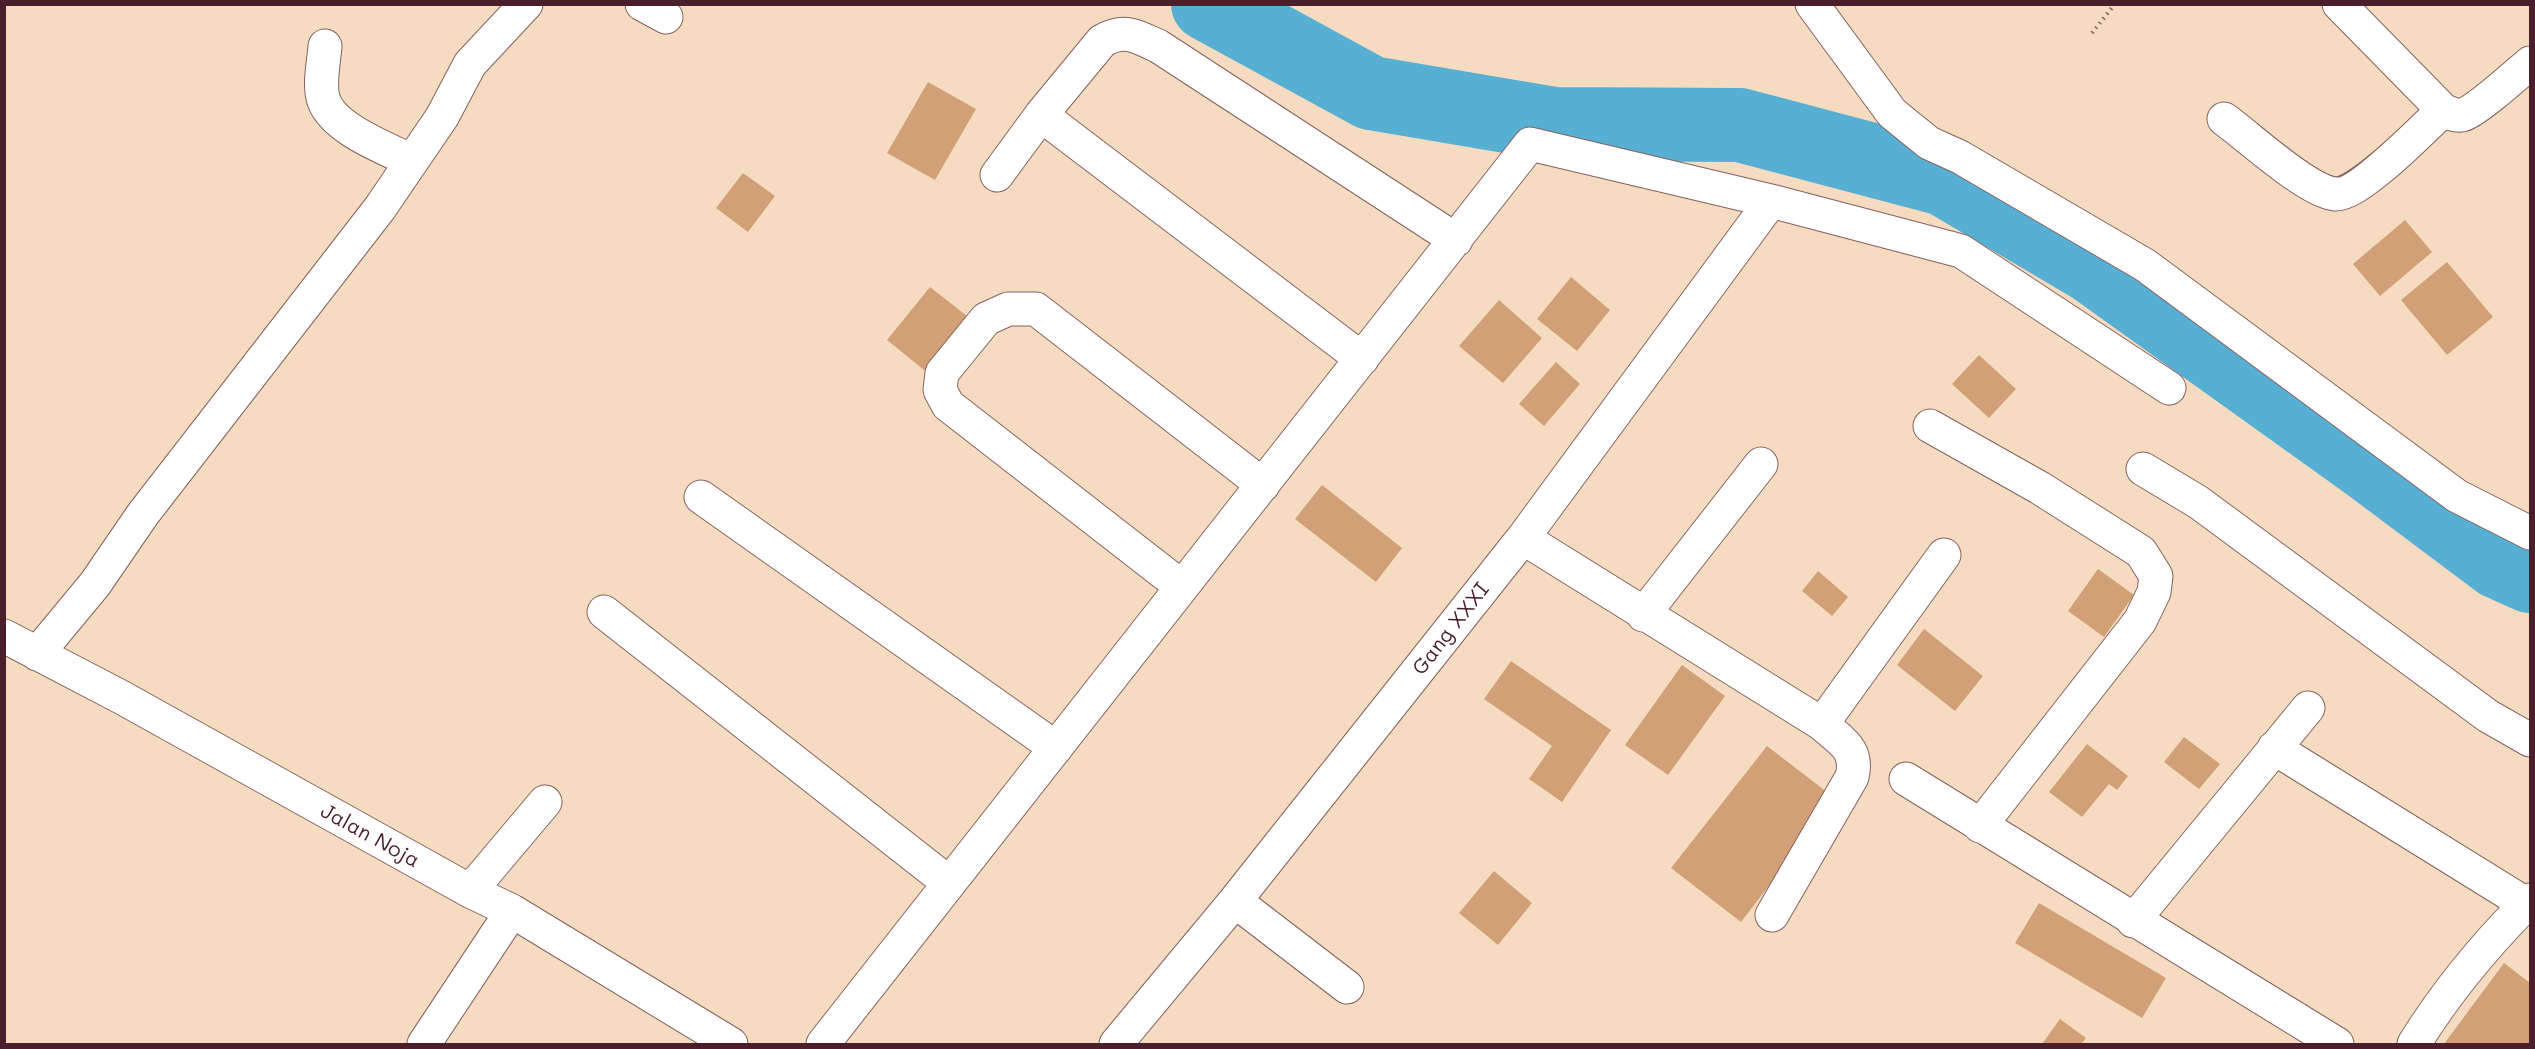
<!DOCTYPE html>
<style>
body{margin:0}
#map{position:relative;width:2535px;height:1049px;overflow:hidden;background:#f5dcc0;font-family:Mali,sans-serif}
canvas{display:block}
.frame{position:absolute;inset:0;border:6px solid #4a1f2b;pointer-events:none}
</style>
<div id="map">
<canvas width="2535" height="1049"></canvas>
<div class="frame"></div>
</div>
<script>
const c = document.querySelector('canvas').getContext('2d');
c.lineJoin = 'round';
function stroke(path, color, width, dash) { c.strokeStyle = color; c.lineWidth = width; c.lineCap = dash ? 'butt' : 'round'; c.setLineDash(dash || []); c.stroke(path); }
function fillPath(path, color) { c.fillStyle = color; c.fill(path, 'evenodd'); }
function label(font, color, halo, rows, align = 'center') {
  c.font = font + ' Mali,sans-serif'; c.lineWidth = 6; c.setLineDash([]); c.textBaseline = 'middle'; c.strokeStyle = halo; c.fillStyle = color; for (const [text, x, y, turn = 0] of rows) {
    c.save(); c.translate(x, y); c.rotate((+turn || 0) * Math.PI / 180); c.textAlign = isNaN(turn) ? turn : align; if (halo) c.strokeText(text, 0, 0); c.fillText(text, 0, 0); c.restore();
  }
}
const river = new Path2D(`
 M1208,4L1371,93L1554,124L1740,125L1944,179L2093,267L2368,464L2499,562L2530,576`);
const building = new Path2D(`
 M928,82L976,109L935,180L887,153Z
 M743,173L775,196L748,232L716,208Z
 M2405,220L2432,252L2380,296L2353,264Z
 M2447,262L2493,317L2447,355L2401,300Z
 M1571,277L1610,310L1577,351L1537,319Z
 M930,287L972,320L929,374L887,340Z
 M1499,300L1542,338L1503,383L1459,346Z
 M1979,355L2016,389L1989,418L1952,384Z
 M1556,362L1580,384L1544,426L1519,404Z
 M1322,485L1402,548L1376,582L1295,519Z
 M2098,569L2134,595L2104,637L2068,611Z
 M1818,571L1848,597L1832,616L1802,591Z
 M1924,629L1983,676L1955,711L1897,665Z
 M1511,661L1611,730L1562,802L1529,779L1552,746L1484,699Z
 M1682,665L1725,696L1668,775L1625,745Z
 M2184,737L2220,764L2199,789L2164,762Z
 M2087,744L2128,776L2117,790L2109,784L2082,817L2049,792Z
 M1767,746L1836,799L1741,922L1671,868Z
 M1494,871L1532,903L1498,945L1459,913Z
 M2039,903L2166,978L2142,1018L2015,943Z
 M2504,963L2530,983V1044H2444Z
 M2060,1019L2086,1038L2081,1044H2042Z`);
const path = new Path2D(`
 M2092,33L2115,4`);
const minor = new Path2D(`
 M642,4L666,17
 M1812,4L1892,113L1929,143L1960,157L2145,265L2457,496L2530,533
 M2339,4L2443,110C2449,113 2455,116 2462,115C2475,112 2517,74 2530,63
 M325,46C324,61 319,83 323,98C331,128 385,148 412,161
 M1041,115L1362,359
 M2224,119C2249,137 2307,191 2335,194C2358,196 2424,128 2443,110
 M997,175L1041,115L1102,41C1125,28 1135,36 1158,46L1456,240
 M1930,426L2040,488L2141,552L2156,576L2154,592L2140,621L1980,826
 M2143,469L2198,502L2488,716L2530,740
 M701,497L1056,748
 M1523,538L1822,724C1841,741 1859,749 1852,777L1772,915
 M1182,587L948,405L940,390L942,373L986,319L1008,309H1036L1263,485
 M604,612L949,883
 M1643,615L1761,464
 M4,636L121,697L470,891L512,911L731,1044
 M37,654L95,584L143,514L380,208L442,117L470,64L526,4
 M1822,724L1944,555
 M2274,748L2526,904
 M1906,779L2337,1044
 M470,891L545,802
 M1235,901L1347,987
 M2133,921L2308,708
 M424,1044L512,911
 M823,1044L1530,144L1771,201L1961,251L2169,388
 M1116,1044L1235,901L1523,538L1771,201
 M2414,1044C2446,992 2487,943 2530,900`);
const streetNames = [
 ["Gang XXXI",1451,629,-52],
 ["Jalan Noja",370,836,29]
];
stroke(river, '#57afd4', 74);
fillPath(building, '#d2a077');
stroke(minor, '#86615f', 35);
stroke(path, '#86615f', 4, [1.5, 4.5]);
stroke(minor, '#fff', 33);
label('21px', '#4a1f2b', '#fff', streetNames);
</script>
